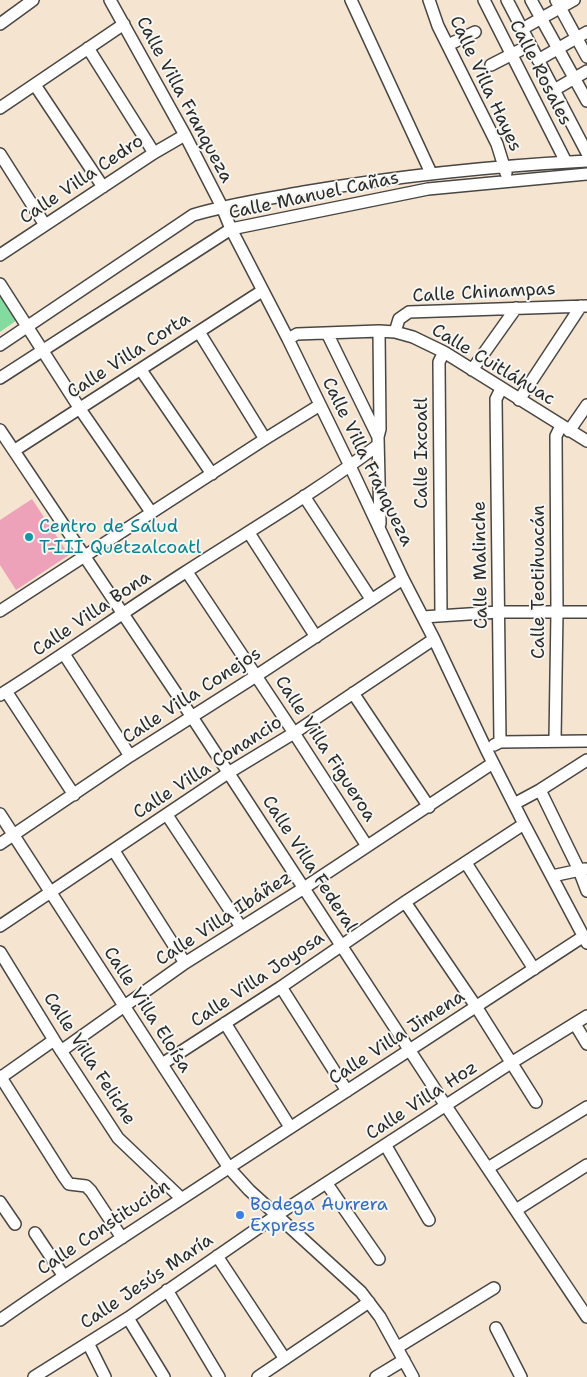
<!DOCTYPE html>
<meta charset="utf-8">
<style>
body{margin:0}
canvas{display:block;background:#f5e4d0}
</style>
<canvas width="587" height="1377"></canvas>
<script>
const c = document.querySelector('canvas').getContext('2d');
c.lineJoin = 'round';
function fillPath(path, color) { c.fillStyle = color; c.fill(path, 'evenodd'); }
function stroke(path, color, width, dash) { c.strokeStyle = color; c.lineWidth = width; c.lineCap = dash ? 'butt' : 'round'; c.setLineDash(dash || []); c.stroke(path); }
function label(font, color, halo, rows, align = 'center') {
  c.font = font + ' "Shantell Sans",sans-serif'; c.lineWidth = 4; c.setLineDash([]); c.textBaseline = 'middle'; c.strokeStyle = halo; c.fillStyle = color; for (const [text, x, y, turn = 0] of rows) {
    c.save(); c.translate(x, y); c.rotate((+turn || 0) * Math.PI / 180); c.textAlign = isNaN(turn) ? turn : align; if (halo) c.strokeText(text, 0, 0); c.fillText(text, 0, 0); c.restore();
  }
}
const green = new Path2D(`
 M0,294L17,320L0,332Z`);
const building = new Path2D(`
 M32,499L69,555L16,590L0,565V520Z`);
const minor = new Path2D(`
 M110,0L185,135L222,207L231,229L288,339L350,466L403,579L434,639L486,749L524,824L587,943
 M351,0L431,173
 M429,0L438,26L497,144L506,173
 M484,0L566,162
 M507,0L587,153
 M531,0L587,101
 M556,0L587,57
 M0,24L33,0
 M522,29L574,0
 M448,45L475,32
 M88,48L154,153
 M538,60L587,32
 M491,65L530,45
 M35,85L103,187
 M554,90L587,71
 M0,108L124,24
 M0,154L45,225
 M0,255L154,153L185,135
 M0,284L80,409L151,512
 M379,331L380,429L378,437L380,524
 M199,332L265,439
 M395,332L399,319L409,312L587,306
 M327,333L378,437
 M288,339L297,334L379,331L395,332L413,337L444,352L587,441
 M0,345L193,215C230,204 267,199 304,192C398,176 492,166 587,161
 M141,370L212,474
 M472,370L516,308
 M0,378L231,229L428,189L587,174
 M519,400L581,306
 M0,430L192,717L446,1106L587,1317
 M569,431L587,405
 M15,450L262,291
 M304,496L371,599
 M249,533L316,637
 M187,572L294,733L367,846
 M0,611L265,439L320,405
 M441,615L439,362L444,352
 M423,617L499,612H587
 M64,654L130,756
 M6,691L74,795
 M353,693L429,807
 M0,695C62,656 122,613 184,573C249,531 316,492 378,445
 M555,740L557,612L556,436L561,426
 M500,742L496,399L501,389
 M494,745L500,742L587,741
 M540,790L579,870L587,891
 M514,804L540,790L587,760
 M0,814L229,1168L249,1190L361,1292L380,1317L413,1377
 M167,815L241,927
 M0,844L130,756L256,676L403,579
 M114,851L185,963
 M466,863L534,969
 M552,876L585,869
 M405,902L477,1008L536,1102
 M0,926L228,773L294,733L434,639
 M0,952L54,1040L118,1138L181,1198
 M281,987L347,1091
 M225,1023L290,1127
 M575,1024L587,1044
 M61,1051L185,963L304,888L493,763
 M162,1064L281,987L405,902L524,824
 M0,1076L64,1177L69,1184L86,1186L91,1191L122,1238
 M0,1078L54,1040
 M386,1146L429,1220
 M488,1168L587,1107
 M327,1184L379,1259
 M0,1202L15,1224
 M516,1210L587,1165
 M35,1233L63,1275
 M217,1256L285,1359
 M167,1290L219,1377
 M128,1318L164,1377
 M0,1320C75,1267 153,1218 230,1167C348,1090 466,1014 584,936
 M496,1328L521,1377
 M88,1343L105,1377
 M398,1347L494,1288
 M34,1377L128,1318L277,1215L511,1063L587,1016
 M258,1377L369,1302
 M376,1377L404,1360`);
const markers = [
 [29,537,5,"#0f9aa8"],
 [240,1215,5,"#3f7fe0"]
];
const streetNames = [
 ["Calle Rosales",540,73,63],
 ["Calle Villa Hayes",485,84,65],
 ["Calle Villa Franqueza",184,100,62],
 ["Calle Villa Cedro",82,180,-34],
 ["Calle Manuel Cañas",314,196,-12],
 ["Calle Chinampas",484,293,-3],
 ["Calle Villa Corta",129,356,-33],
 ["Calle Cuitláhuac",493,365,31],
 ["Calle Ixcoatl",422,453,-90],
 ["Calle Villa Franqueza",367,462,64],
 ["Calle Malinche",481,565,-91],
 ["Calle Teotihuacán",539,582,-90],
 ["Calle Villa Bona",92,614,-34],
 ["Calle Villa Conejos",192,696,-33],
 ["Calle Villa Figueroa",325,749,57],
 ["Calle Villa Conancio",208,768,-33],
 ["Calle Villa Federal",309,864,57],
 ["Calle Villa Ibáñez",224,919,-33],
 ["Calle Villa Joyosa",258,980,-34],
 ["Calle Villa Eloísa",147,1010,57],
 ["Calle Villa Jimena",397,1038,-33],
 ["Calle Villa Feliche",89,1059,57],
 ["Calle Villa Hoz",422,1101,-33],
 ["Calle Constitución",104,1228,-34],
 ["Calle Jesús María",147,1282,-34]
];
const cultureNames = [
 ["Centro de Salud",39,527],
 ["T-III Quetzalcoatl",39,548]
];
const shopNames = [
 ["Bodega Aurrera",250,1205],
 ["Express",250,1226]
];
fillPath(green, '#84db9f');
fillPath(building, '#eda2b9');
stroke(minor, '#494744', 14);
stroke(minor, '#fff', 11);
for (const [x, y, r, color] of markers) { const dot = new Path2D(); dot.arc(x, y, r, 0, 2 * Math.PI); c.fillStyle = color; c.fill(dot); stroke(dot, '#f6f6f2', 2); }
label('18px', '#2b2b2b', '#f6f6f2', streetNames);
label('18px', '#0d838f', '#f6f6f2', cultureNames, 'left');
label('18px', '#366cbe', '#f6f6f2', shopNames, 'left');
</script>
